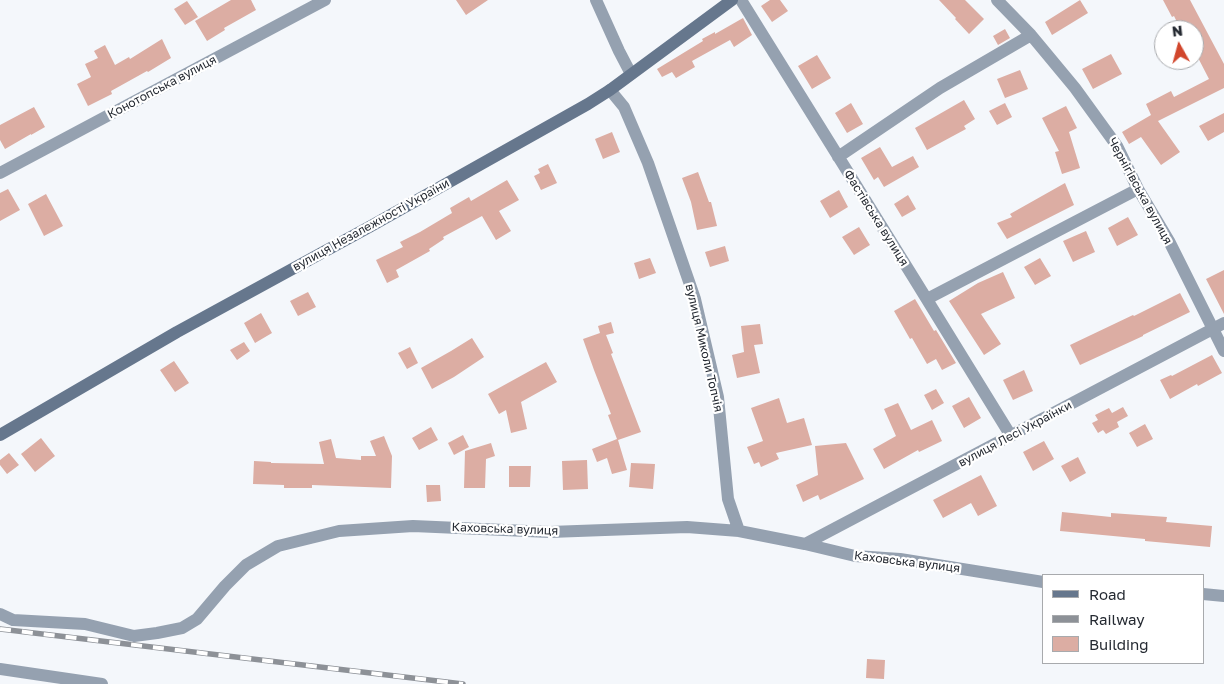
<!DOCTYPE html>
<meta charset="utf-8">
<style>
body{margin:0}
#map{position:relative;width:1224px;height:684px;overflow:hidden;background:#f4f7fb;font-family:"Golos Text",sans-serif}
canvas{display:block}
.legend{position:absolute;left:1042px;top:574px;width:162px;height:90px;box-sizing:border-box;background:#fff;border:1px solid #a8aaad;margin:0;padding:6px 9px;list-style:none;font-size:15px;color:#252a32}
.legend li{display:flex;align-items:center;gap:10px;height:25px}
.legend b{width:25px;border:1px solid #a8aaad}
.north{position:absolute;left:1154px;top:20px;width:50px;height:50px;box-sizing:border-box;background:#fff;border:1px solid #a8aaad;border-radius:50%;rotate:353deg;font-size:14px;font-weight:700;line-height:20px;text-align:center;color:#252a32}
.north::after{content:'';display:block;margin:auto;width:18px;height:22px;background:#d1462c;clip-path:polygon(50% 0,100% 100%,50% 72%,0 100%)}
</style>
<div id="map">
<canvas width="1224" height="684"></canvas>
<ul class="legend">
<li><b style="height:6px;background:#66778d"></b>Road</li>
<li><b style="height:6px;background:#8d9197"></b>Railway</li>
<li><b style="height:14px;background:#dcada3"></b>Building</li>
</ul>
<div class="north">N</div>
</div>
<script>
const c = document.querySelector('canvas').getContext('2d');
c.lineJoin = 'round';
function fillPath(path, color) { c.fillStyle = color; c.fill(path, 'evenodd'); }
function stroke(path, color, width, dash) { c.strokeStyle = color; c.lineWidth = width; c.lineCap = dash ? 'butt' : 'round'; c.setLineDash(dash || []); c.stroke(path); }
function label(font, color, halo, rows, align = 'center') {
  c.font = font + ' "Golos Text",sans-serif'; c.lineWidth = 4.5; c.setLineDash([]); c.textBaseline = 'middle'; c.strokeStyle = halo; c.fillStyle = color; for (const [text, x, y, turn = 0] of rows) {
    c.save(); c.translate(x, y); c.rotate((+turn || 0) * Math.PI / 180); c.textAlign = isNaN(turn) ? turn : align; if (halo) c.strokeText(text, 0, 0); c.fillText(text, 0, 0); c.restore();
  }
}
const building = new Path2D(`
 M231,0H251L256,10L224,28L225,30L207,41L195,21Z
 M456,0H488L466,15Z
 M770,0H780L788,11L772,22L761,6Z
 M939,0H965L984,19L969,34L955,19L956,18Z
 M1080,0L1088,13L1052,35L1045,22Z
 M1163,0H1190L1224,64V88L1158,121L1180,152L1161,165L1141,137L1129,144L1122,132L1151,115L1146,104L1171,91L1174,97L1209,79L1194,50V30H1181L1174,16L1172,17Z
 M187,1L198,17L185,25L174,9Z
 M743,18L752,35L734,47L730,40L692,61L695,67L676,78L672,72L662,77L657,69L703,41L702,39L715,32V34Z
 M1005,29L1010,38L998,45L993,36Z
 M162,39L171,58L148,72L147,71L111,91L112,94L88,106L77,84L91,77L85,64L98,58L94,51L105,45L115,65L129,57L130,59Z
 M1111,54L1122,74L1093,89L1082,69Z
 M817,55L831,78L812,89L798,66Z
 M1020,70L1028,89L1005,98L997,79Z
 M964,100L975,119L964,126L966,129L927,150L915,128Z
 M851,103L863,124L847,133L835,113Z
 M1005,103L1012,117L997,125L989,111Z
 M1066,106L1077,128L1069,132L1080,168L1062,174L1055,152L1059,151L1042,118Z
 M34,107L45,127L31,135V134L5,149L0,140V125Z
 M1224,113V132L1208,141L1199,126Z
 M612,132L620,152L603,159L595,139Z
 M880,147L892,167L913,156L919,167L884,187L878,177L874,180L861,158Z
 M548,164L557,183L541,190L534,176L540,173L538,169Z
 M698,172L709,202H711L717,226L697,230L691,202L682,178Z
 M507,180L519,200L499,211L511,231L496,240L482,216L443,237L444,239L429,249L430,251L396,270L399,277L387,283L376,260L403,247L400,242L420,232L452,213L450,208L469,197L471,201Z
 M1065,183L1074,205L1007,239L997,223L1012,217L1010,214Z
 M8,189L20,210L0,221V193Z
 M839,190L848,207L830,218L820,201Z
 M46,194L63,226L44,236L28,204Z
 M908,195L916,209L902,217L894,204Z
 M1128,217L1138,235L1117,246L1108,228Z
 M859,227L870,245L854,255L842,237Z
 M1086,231L1095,252L1073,262L1063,241Z
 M725,246L729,261L710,267L705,252Z
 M650,258L656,273L639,279L634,263Z
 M1040,258L1051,276L1035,285L1024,267Z
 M1224,270V314L1206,279Z
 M1003,272L1015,298L981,314L1001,344L984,355L949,301L978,283Z
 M308,292L316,307L298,316L290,301Z
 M1180,293L1190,312L1143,335V336L1080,365L1070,345L1133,315L1134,316Z
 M915,299L934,331L936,330L956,363L942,370L936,359L927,364L912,338L910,339L894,311Z
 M261,313L272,333L255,343L244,323Z
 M611,322L614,333L606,335L613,353L611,354L641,432L618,440L627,470L612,474L607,458L597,462L592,449L617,439L608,415L611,414L594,370L583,339L600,333L598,326Z
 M760,324L763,344L754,345L760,373L737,378L732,355L744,352L741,326Z
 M472,338L484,357L454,377L432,389L421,368L451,351Z
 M244,342L250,351L237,360L230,350Z
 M410,347L418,363L407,369L398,353Z
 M1212,355L1222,373L1198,386L1197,384L1170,399L1160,380L1171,375L1172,376Z
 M174,361L189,383L175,392L160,370Z
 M546,362L557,382L521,402L527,429L511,433L506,410L499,414L488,394Z
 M1024,370L1033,391L1013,400L1003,380Z
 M936,389L944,403L932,410L924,395Z
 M969,397L981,418L964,428L952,406Z
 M779,398L787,423L804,418L812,445L776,453L779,459L761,467L759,462L754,464L747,447L763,441L751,408Z
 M898,403L911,430L932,420L942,441L919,452L918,450L884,469L873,449L896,436L884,409Z
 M1123,407L1128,416L1117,422L1119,427L1106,434L1103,430L1098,433L1092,423L1098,420L1095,415L1109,408L1112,413Z
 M1145,424L1153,439L1137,447L1129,433Z
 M431,427L438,440L419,450L412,438Z
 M463,435L469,447L454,455L448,443Z
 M384,436L392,456L391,488L312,485V488H284V485L253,484L254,461L271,462V463L324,464L319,442L331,439L336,458L361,460V456H376L370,441Z
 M41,438L55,456L35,472L21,454Z
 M1044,441L1054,459L1033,471L1023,452Z
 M491,443L495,456L486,459L485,488H464L465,451Z
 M846,443L864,479L820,500L818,495L803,502L796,485L818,475L815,446Z
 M9,453L19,465L7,474L0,465V460Z
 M1078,457L1086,473L1070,482L1061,466Z
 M587,460L588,489L563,490L562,461Z
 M631,463L655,464L653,489L629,487Z
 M509,466H531L530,487H509Z
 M981,475L997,506L978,516L971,503L943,518L933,500Z
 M426,485H440L441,501L427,502Z
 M1062,512L1111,517V513L1167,517L1166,522L1212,526L1210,547L1145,541V539L1060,531Z
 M867,659L885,660L884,679L866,678Z`);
const street = new Path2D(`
 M596,0L619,51L631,74
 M741,0C831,146 922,290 1011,436
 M997,0L1031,35L1075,88L1117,146L1138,189L1169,241L1224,351
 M610,90L624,107L648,163L695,299L718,397L728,499L739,531
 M838,157L940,88L1031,35
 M0,173L325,0
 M927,299L1138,189
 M805,544L1224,323
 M1203,594L1224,596
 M0,614L13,620L85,624L134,636L157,633L182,628L197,619L225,586L246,565L278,546L339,531L413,526L550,532L687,527L739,531L805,544L855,556L900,559L1043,582
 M0,669L102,684`);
const secondary = new Path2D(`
 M0,435L177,332L371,226L588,104L610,90L732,0`);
const rail = new Path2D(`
 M0,629L463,684`);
const streetNames = [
 ["Конотопська вулиця",162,87,-28],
 ["Чернігівська вулиця",1140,191,61],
 ["Фастівська вулиця",876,218,58],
 ["вулиця Незалежності України",371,225,-29],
 ["вулиця Миколи Топчія",704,348,77],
 ["вулиця Лесі Українки",1015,434,-28],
 ["Каховська вулиця",505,529,2],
 ["Каховська вулиця",907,562,7]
];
fillPath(building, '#dcada3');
stroke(street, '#95a1b0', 12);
stroke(secondary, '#66778d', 12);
stroke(rail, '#8d9197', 5.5);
stroke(rail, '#fff', 4, [11]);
label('12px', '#252a32', '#fff', streetNames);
</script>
